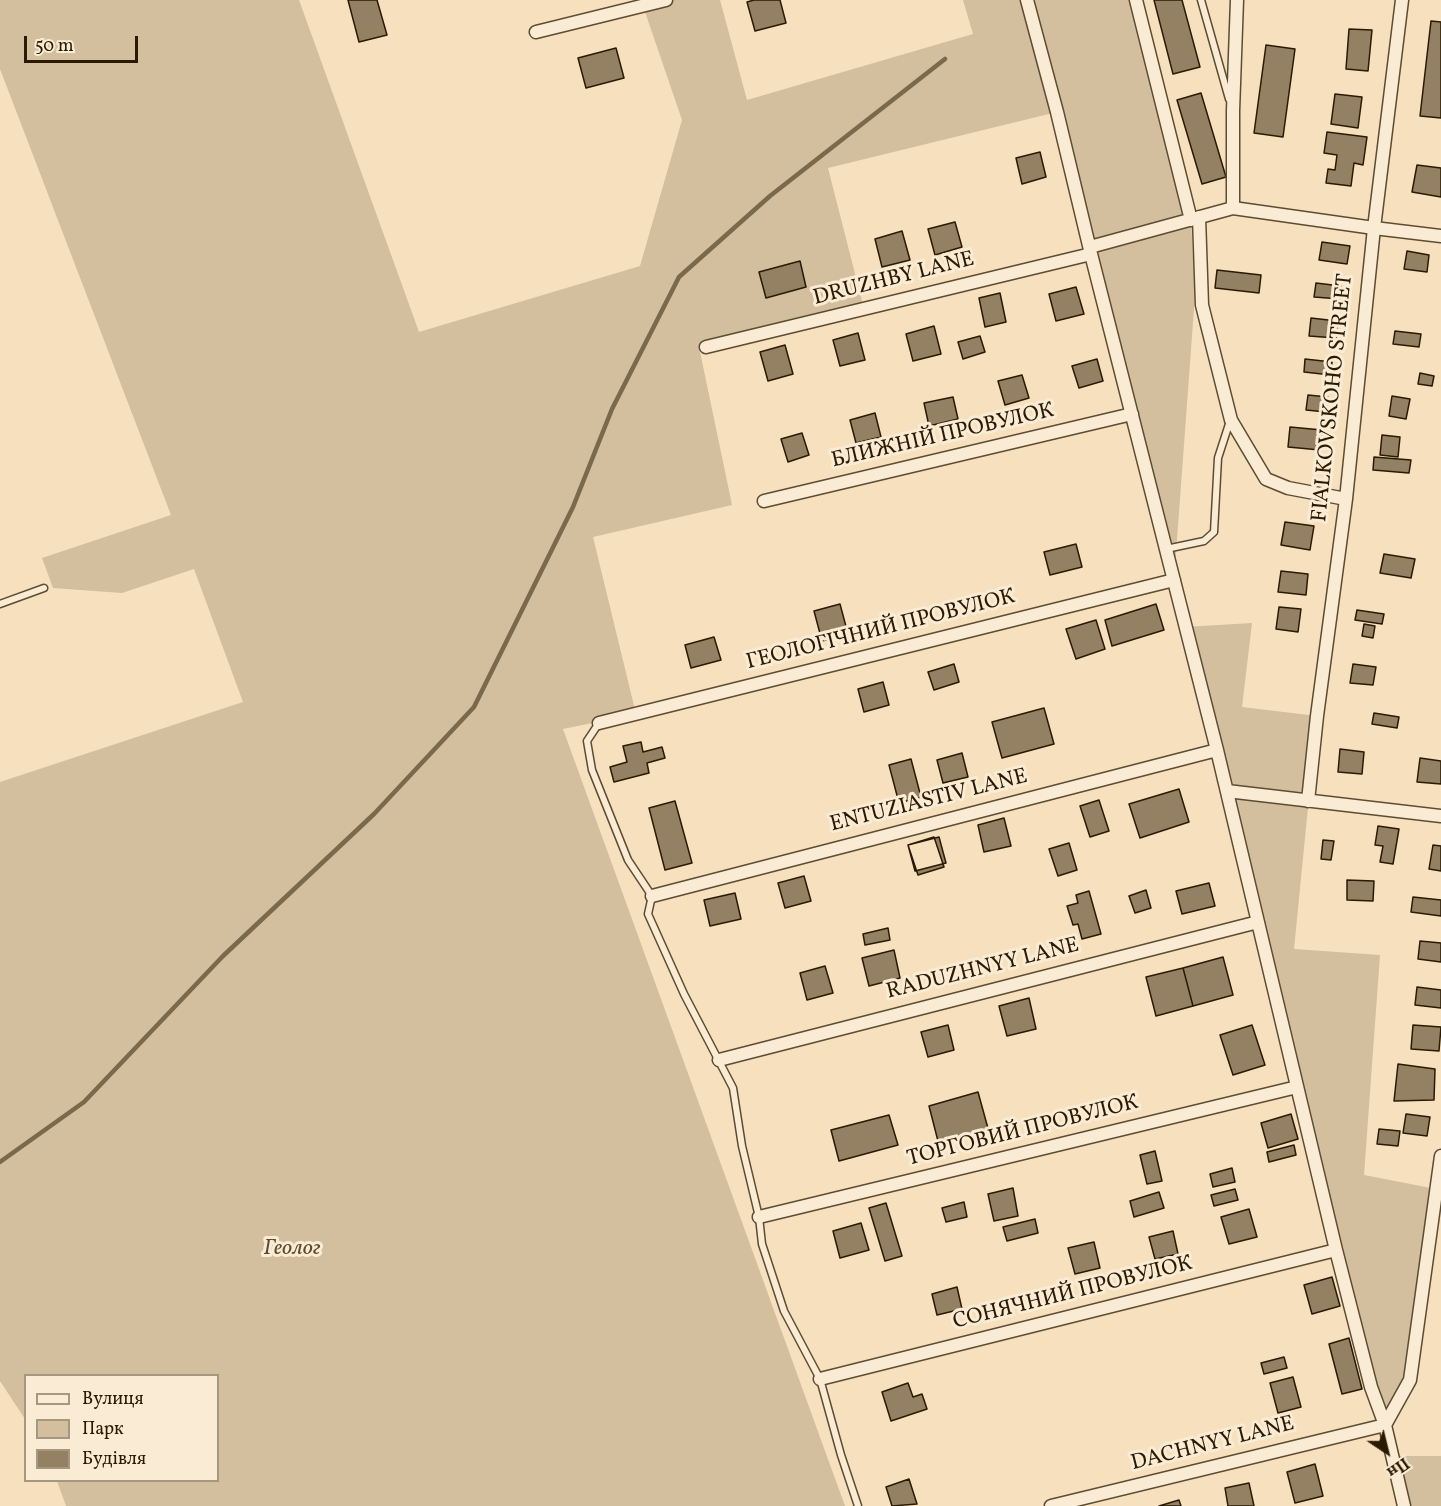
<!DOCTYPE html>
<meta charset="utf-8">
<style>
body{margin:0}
#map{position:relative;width:1441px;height:1506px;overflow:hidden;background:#f6e0bd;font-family:Vollkorn,serif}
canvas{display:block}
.legend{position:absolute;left:24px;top:1374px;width:195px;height:108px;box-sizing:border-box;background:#f9ebd4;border:2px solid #a69780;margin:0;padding:8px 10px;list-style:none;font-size:18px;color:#2a1a02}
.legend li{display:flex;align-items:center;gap:12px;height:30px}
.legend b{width:30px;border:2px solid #a69780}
.north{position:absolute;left:1357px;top:1422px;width:60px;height:60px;-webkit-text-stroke:4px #f9ebd4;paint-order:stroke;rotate:145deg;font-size:16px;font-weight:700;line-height:24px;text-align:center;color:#2a1a02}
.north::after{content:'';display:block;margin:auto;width:21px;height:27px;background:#2a1a02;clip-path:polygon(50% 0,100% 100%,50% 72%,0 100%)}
.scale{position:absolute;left:24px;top:36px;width:114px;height:27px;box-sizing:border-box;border:3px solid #2a1a02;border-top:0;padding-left:8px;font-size:18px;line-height:21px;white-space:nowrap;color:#2a1a02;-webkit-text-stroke:4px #f9ebd4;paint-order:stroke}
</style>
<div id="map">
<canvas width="1441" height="1506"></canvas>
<ul class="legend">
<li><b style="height:8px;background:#f9ebd4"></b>Вулиця</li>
<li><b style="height:16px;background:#d3be9d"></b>Парк</li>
<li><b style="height:16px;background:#948163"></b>Будівля</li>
</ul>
<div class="north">Пн</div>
<div class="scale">50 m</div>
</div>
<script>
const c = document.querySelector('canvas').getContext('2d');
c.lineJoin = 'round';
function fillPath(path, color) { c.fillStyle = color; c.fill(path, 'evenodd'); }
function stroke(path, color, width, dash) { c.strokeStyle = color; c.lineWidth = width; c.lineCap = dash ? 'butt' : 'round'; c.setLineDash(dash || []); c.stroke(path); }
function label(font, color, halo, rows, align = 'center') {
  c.font = font + ' Vollkorn,serif'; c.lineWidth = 6; c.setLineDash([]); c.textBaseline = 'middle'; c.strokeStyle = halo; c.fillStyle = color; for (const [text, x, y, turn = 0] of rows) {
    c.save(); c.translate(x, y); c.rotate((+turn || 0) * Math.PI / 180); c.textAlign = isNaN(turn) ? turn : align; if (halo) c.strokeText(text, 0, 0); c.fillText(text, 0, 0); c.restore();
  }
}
const green = new Path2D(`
 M0,0H299L419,332L640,266L682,120L643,6L666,0H720L747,100L973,34L963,0H1136L1191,220L1195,295L1174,580L1057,112L828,168L864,309L699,347L732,505L593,537L636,714L563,729L845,1506H66L57,1481L218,1480V1376H26L25,1419L0,1381V782L243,702L194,569L122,593L53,588L42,558L171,515L0,69Z
 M1252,623L1242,707L1317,716L1294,949L1380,955L1364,1175L1436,1189L1410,1380L1385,1425L1185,627Z
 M1393,1456H1441V1506H1404Z`);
const stream = new Path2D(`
 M0,1162L84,1102L223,956L374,814L474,707L573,507L612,409L679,277L770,196L945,59`);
const building = new Path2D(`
 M348,0H377L387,35L359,42Z
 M754,0H780L786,23L755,31L747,2Z
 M1154,0H1182L1200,67L1173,74Z
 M1431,21L1441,22V118L1420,116Z
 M1349,29L1372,30L1368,71L1346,69Z
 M1266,45L1295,49L1283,137L1254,133Z
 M616,48L624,78L586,88L578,58Z
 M1201,93L1226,177L1202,184L1177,100Z
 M1335,94L1362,97L1358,128L1331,124Z
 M1327,132L1367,137L1363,165L1354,163L1351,186L1326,183L1328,169L1335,170L1337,155L1324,153Z
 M1040,152L1046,177L1022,184L1016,158Z
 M1417,165L1441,168V197L1412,192Z
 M955,222L962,247L935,255L928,229Z
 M902,231L910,260L882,267L875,239Z
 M1322,242L1350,246L1347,264L1319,260Z
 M1407,251L1429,255L1427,272L1404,269Z
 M800,261L806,287L766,298L759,272Z
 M1217,270L1261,275L1259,293L1215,288Z
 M1316,283L1341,286L1340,299L1314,297Z
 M1076,287L1084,314L1056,321L1049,294Z
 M1000,293L1006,322L985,327L979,298Z
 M1311,318L1337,321L1336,338L1309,336Z
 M934,326L941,354L913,361L906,334Z
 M1395,331L1421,334L1419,347L1393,344Z
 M858,333L865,360L840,366L833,340Z
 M980,336L985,352L963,359L958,342Z
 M785,345L793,374L768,381L760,352Z
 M1097,359L1103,381L1079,388L1072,366Z
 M1305,359L1332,362L1331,375L1304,372Z
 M1420,373L1434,376L1432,386L1418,384Z
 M1022,375L1029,398L1005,405L998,381Z
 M1308,395L1328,397L1326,412L1306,410Z
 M1392,396L1410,399L1406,419L1389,416Z
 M953,397L958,419L929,426L924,403Z
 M875,413L881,437L856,443L850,420Z
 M1290,427L1322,430L1320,450L1288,447Z
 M802,433L809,455L788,462L781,439Z
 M1382,435L1400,437L1398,457L1380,455Z
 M1374,457L1411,460L1409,473L1373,470Z
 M1285,522L1314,526L1310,550L1281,545Z
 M1076,544L1082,567L1050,575L1044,552Z
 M1384,554L1415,559L1411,578L1380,573Z
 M1281,571L1308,574L1306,595L1278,592Z
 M840,604L848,634L822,641L814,611Z
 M1156,604L1164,630L1112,646L1105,620Z
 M1279,607L1301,609L1298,632L1276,629Z
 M1357,610L1384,614L1382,624L1355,620Z
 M1096,620L1105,649L1076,659L1066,629Z
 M1364,624L1375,626L1373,638L1362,636Z
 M714,637L721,660L691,668L685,645Z
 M954,664L959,682L934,690L928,672Z
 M1353,664L1376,667L1373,685L1350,683Z
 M883,682L889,705L864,712L858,689Z
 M1044,708L1054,744L1002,758L992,722Z
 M1374,713L1399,717L1397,728L1372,724Z
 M641,742L643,752L662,747L665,758L647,763L649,773L614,782L610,767L627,762L623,746Z
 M1340,749L1364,752L1362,774L1338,772Z
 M962,753L968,777L943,783L937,760Z
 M1420,758L1441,761V784L1417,782Z
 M911,759L921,797L899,803L889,765Z
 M1179,789L1189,822L1140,838L1129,804Z
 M1099,800L1109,831L1090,837L1080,806Z
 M675,801L692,863L665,870L649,808Z
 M1004,818L1011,846L984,852L978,825Z
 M1378,826L1399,829L1393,864L1380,862L1383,846L1375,845Z
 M934,837L944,867L918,875L908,845Z
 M939,837L946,863L915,871L908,845Z
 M1323,840L1334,841L1331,860L1321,859Z
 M1069,843L1077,870L1058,876L1049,849Z
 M1433,845L1441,846V871L1429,869Z
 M804,876L811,901L785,908L778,883Z
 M1347,880L1374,881L1373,901L1347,900Z
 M1209,883L1215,906L1182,914L1176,891Z
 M1146,890L1151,908L1135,913L1129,896Z
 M1089,891L1101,934L1082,939L1078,924L1073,925L1067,906L1078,903L1076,895Z
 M735,893L741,919L710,926L704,900Z
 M1413,897L1441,900V916L1411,912Z
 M888,928L890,940L865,945L863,934Z
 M1420,941L1441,943V962L1418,959Z
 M894,950L900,978L869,986L862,958Z
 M1223,957L1233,995L1193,1006L1183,968Z
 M825,966L833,993L807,1000L800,973Z
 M1183,968L1193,1006L1156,1016L1146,977Z
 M1417,987L1441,990V1008L1415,1005Z
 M1029,998L1036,1029L1007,1036L999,1006Z
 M948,1025L954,1050L928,1057L921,1032Z
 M1252,1025L1265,1065L1233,1075L1220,1035Z
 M1413,1025L1441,1027L1439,1051L1411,1049Z
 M1398,1064L1435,1069L1434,1100L1394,1101Z
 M978,1092L989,1132L939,1145L929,1106Z
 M1291,1114L1298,1139L1268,1148L1261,1123Z
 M1406,1114L1430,1117L1427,1136L1403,1133Z
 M889,1115L898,1145L839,1161L831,1130Z
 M1379,1129L1400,1131L1398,1146L1377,1144Z
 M1294,1145L1296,1155L1269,1162L1267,1152Z
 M1155,1151L1162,1181L1147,1184L1140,1155Z
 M1232,1168L1235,1182L1213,1187L1210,1174Z
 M1013,1188L1018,1216L994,1221L988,1194Z
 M1235,1189L1238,1200L1214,1206L1211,1195Z
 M1159,1192L1164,1208L1134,1217L1130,1201Z
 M964,1202L967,1217L946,1222L942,1208Z
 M886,1203L902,1256L885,1261L869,1208Z
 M1249,1209L1257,1237L1229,1244L1221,1217Z
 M1035,1219L1038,1233L1007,1241L1003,1227Z
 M861,1223L869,1250L840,1258L833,1231Z
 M1173,1231L1178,1254L1155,1259L1149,1237Z
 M1094,1242L1100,1268L1075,1274L1068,1248Z
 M1332,1277L1340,1306L1312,1314L1304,1285Z
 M957,1287L962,1309L937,1315L932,1294Z
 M1349,1338L1362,1389L1342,1394L1329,1344Z
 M1284,1357L1287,1368L1264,1374L1261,1363Z
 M1293,1377L1301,1407L1278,1413L1270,1383Z
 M908,1383L913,1397L922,1394L927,1409L891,1421L882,1392Z
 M1315,1464L1323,1496L1295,1503L1287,1472Z
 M909,1479L917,1504L892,1506L886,1487Z
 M1249,1483L1254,1506H1228L1225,1488Z
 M1179,1500L1181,1506H1159Z`);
const service = new Path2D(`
 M1201,0L1229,99
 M1166,549L1204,541L1214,532L1218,458L1230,421
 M0,604L44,588
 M599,723L587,741L592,770L628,860L652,896L648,914L684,994L733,1088L742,1146L759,1217L762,1244L784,1311L820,1379L841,1455L858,1506`);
const minor = new Path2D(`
 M1027,0L1057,112L1091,254L1217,750L1336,1250L1371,1387L1385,1425L1404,1506
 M1136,0L1191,220
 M536,32L666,0
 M1233,208V111L1237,0
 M1199,217L1202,305L1231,420L1266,479L1288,488L1346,499
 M1090,247L1233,208L1374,228L1441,236
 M706,347L1091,254
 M764,501L1132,414
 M599,723L1174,580
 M1227,791L1441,816
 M1308,801L1317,716L1346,499L1374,228L1402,0
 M652,896L1217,750
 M719,1060L1258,922
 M759,1217L1297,1087
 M820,1379L1336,1250
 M1051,1506L1385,1425L1410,1380L1441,1156`);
const streetNames = [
 ["DRUZHBY LANE",894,280,-14],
 ["FIALKOVSKOHO STREET",1334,398,-84],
 ["БЛИЖНІЙ ПРОВУЛОК",943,437,-13],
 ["ГЕОЛОГІЧНИЙ ПРОВУЛОК",881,631,-14],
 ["ENTUZIASTIV LANE",929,802,-14],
 ["RADUZHNYY LANE",983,970,-14],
 ["ТОРГОВИЙ ПРОВУЛОК",1023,1132,-14],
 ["СОНЯЧНИЙ ПРОВУЛОК",1073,1294,-14],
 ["DACHNYY LANE",1213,1445,-14]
];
const parkNames = [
 ["Геолог",292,1250]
];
fillPath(green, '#d3be9d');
stroke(stream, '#7b694c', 4.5);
fillPath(building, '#948163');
stroke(building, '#2a1a02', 1.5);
stroke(service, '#5d4c31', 9);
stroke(minor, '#5d4c31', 15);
stroke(service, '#f9ebd4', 6);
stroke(minor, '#f9ebd4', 12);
label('22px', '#2a1a02', '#f9ebd4', streetNames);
label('italic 22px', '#5d4b30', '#f9ebd4', parkNames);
</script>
